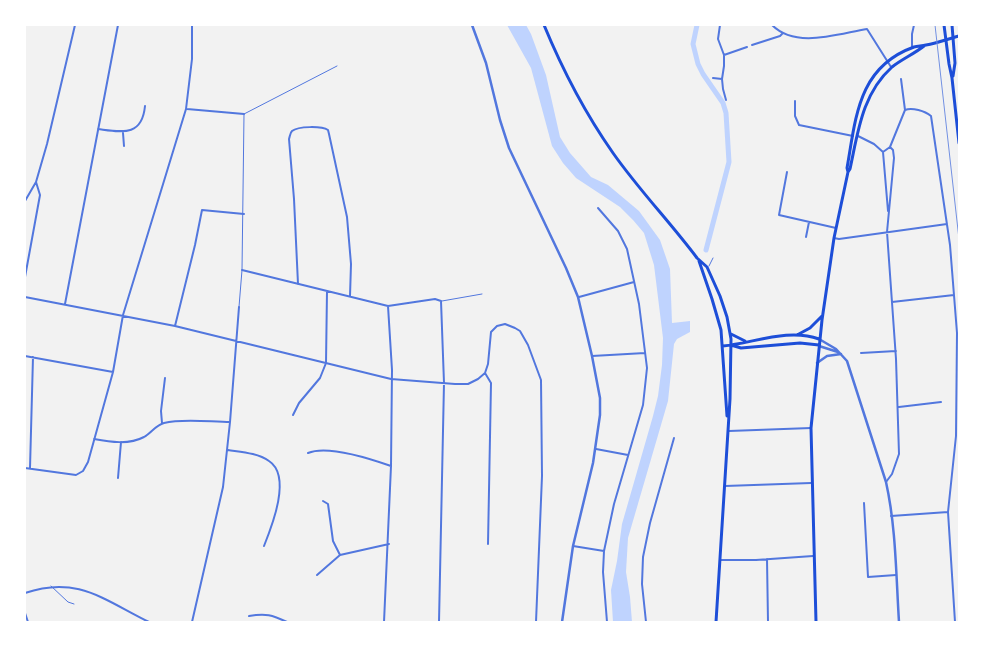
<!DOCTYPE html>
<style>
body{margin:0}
#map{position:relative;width:984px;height:647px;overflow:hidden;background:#f2f2f2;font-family:Montserrat,sans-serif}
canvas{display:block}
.frame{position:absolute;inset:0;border:26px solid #fff;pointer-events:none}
</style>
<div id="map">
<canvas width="984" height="647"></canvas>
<div class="frame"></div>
</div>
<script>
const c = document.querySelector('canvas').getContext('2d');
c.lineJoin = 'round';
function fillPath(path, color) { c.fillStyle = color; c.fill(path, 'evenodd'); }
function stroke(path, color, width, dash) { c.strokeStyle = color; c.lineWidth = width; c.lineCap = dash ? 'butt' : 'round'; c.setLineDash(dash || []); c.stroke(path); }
const water = new Path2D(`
 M507,25H526L531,34L546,75L560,137L570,153L591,177L608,185L639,211L660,240L670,269L672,323L690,321V332L677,339L674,344L668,401L628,538L626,572L630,597L632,622H613L611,590L617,561L622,524L653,416L658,396L662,365L663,338L654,265L644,233L633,220L620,207L576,178L563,163L552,146L531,68Z`);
const canal = new Path2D(`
 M697,25L693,44L698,64L703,74L723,103L726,113L729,162L706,250`);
const service = new Path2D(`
 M709,266L713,258
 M442,301L482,294
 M239,307L242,270L244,114L337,66
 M51,586L68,602L74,604`);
const minor = new Path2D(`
 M720,25L718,39L724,55V66L722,79L723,89L726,100
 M772,25C796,49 837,34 867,29L891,67
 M752,45L780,36L782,34
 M912,47V34L914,25
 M724,55L747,47
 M713,78L722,79
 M795,101V116L799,125L853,136
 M187,109L244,114
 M905,110C912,107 925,111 931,116L950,245L957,333L956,436L948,512L955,622
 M98,129C122,132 142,137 145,106
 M123,133L124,146
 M858,136L874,144L883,152
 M787,172L779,215L836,228
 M25,201L36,182L47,144L75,25
 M598,208L618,231L627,249L639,304L647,368L643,405L614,504L604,551L603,572L607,622
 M888,211L883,152L890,147L905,110L901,79
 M806,237L809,222
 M834,238L839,239L947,224
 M242,270L388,306L435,299L441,301L444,383L439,622
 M25,277L40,195L36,182
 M298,284L294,199L289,139C290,136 290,133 292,131C298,126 322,126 328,130L329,134L347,217L351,264L350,296
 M25,297L175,326L391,379L455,384H468L478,379L485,373L488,364L491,332L497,326L505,324L515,328L520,331L528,345L541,380L542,476L536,622
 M579,297L634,282
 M892,302L954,295
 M65,304L118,25
 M175,326L195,245L202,210L244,214
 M861,353L896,351
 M25,356L113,372
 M592,356L645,353
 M485,373L491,383L488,544
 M899,407L941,402
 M293,415L299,403L320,378L326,363L327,291
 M162,423L161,411L165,378
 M729,431L811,428
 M94,439C110,442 129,445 144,437C151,433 156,425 164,423C183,418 211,422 230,422
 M596,449L628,455
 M228,450C241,452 258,453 269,461C292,476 272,526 264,546
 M308,453C327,445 371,459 391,466
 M25,468L76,475L83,471L88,462L113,372L123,315L186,109L192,59V25
 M30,468L33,357
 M118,478L121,442
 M886,482L892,474L899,454L896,359L887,232L894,158L893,150L890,147
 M725,486L811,483
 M323,501L328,504L333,541L340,555
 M864,503L868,577L896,575
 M891,516L948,512
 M573,546L604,551
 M767,559L768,622
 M720,560H756L813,556
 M317,575L340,555L389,544
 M25,593C77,575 104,600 149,622
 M25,613L28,622
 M249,616C266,613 272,615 287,622
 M192,622L223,487L230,422L239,307
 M384,622L391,466L392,370L388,306
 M646,622L642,584L643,557L650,523L674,438`);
const tertiary = new Path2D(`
 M472,25L486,63L500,120L509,148L566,268L578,297L592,356L600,398V415L593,463L573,546L562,622
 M819,339L836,349L847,361L886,482C896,527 896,575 899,622
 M819,346L838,352
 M817,363L827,356L841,354`);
const secondary = new Path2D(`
 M544,25C563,71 585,113 613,153C639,190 670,222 697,258L707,267L720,296L727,317L731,339L730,399L716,622
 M848,172L847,168C856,117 858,67 914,47C918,46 922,46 926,45C937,43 948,39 959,36
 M699,261L712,299L721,330L727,416
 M731,334L745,341
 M797,335L810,328L822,316
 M731,345L741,348L800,343L819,345
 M723,346C754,343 788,328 819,339
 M816,622L811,428L822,320L834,238L848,172L850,169C858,132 862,94 892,67C902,59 914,54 924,46`);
const primary = new Path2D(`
 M944,25L949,64L952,78L959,143
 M952,25L955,63L953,76`);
const rail = new Path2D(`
 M935,25L959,239`);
fillPath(water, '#bfd3fe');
stroke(canal, '#bfd3fe', 5);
stroke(service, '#5277de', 1);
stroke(minor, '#5277de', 2);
stroke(tertiary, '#5277de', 2.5);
stroke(secondary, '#1d4ed8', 3);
stroke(primary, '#1d4ed8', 3);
stroke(rail, '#7290e2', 1);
</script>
